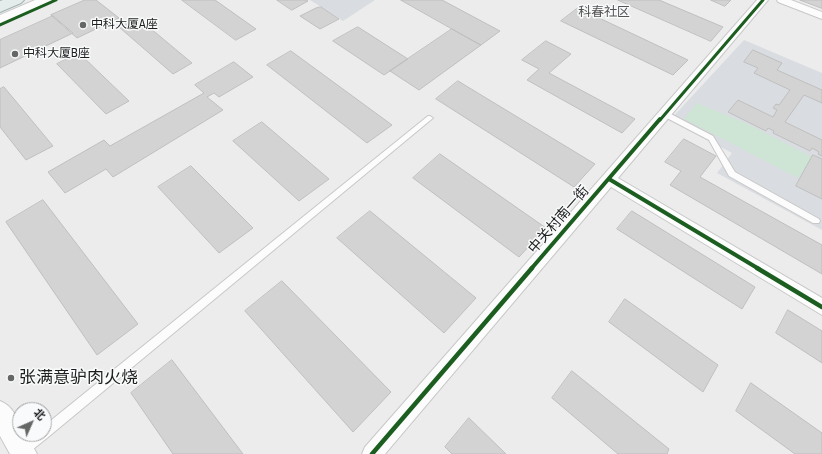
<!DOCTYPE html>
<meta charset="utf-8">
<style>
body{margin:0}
#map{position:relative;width:822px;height:454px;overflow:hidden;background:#ececec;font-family:"Archivo Narrow","Noto Sans SC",sans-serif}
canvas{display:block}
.north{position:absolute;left:12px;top:402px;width:40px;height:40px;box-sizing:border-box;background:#f9fafb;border:1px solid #a1a2a3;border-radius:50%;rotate:45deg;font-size:11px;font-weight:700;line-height:16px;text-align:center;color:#1d1e1e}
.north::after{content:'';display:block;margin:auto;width:14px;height:18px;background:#656666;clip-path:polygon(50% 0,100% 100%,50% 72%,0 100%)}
</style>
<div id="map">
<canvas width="822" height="454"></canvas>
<div class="north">北</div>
</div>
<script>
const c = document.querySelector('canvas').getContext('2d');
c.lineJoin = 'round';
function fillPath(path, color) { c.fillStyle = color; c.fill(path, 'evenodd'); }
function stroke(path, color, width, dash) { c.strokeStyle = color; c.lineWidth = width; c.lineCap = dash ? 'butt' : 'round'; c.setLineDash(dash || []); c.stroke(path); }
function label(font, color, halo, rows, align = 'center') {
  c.font = font + ' "Archivo Narrow","Noto Sans SC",sans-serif'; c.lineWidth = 3; c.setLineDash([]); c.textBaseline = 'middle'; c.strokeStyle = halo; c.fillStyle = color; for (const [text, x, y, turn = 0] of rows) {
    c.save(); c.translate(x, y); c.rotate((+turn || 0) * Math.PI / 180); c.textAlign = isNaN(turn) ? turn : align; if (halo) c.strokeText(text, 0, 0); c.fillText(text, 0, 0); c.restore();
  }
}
const built = new Path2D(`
 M310,0H375L343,21Z
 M744,40L822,73V230L717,173L732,153L670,120Z`);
const green = new Path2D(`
 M697,103L748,124L812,157L798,178L684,119Z`);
const building = new Path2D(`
 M85,0H96L119,18L77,38L51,15Z
 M182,0H215L256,29L236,40Z
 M277,0H306L308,1L292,10Z
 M401,0H442L500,31L481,45Z
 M618,0H659L723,27L711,41Z
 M711,0H731L725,6Z
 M800,0H822V8Z
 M321,7L339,19L320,29L300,16L316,8Z
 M578,8L688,60L673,75L561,21Z
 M53,16L73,33L0,68V40Z
 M138,18L192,63L173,74L119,27Z
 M358,27L408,59L384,75L333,41Z
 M452,29L481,45L419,90L390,71Z
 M546,41L571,54L549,73L635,119L622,133L527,80L539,69L522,60Z
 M753,50L782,63L777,70L822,90V103L804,95L785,122L822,140V156L818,154L819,152L812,148L810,151L773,133L774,131L768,128L766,131L728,112L738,100L773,117L777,110L773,108L776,104L779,105L790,90L754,73L758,68L744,62Z
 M291,51L392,125L367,143L267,65Z
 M79,53L129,101L106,114L57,64Z
 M234,62L253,77L219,97L214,93L207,97L223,110L113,177L106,169L65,193L48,172L104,140L110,146L204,93L195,85Z
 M458,81L595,164L574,187L436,99Z
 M4,87L53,146L26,160L0,127V89Z
 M262,122L329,179L299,201L233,141Z
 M684,139L716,156L700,177L822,245V274L670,185L681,171L665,162Z
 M440,154L546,228L519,257L413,178Z
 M813,155L822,159V199L796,186Z
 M191,166L253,228L219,253L158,187Z
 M43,200L138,324L97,355L6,222Z
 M370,211L476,298L444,333L337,238Z
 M632,211L755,287L742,309L617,229Z
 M282,281L391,392L353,432L245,311Z
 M625,299L718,365L703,392L609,322Z
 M788,310L822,331V363L776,333Z
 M172,360L243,454H173L131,393Z
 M572,371L669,449L667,454H618L552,398Z
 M751,383L822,433V454H795L736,411Z
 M469,418L506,454H452L445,447Z`);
const service = new Path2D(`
 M663,112H667L713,136L735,172L819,219L820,221L819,223H813L729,176L709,140L663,116Z
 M428,116H430L433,118L47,438L27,454H19L18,450L19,446L35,434H44V426Z`);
const minor = new Path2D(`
 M757,0H768L618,178L822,298V315L611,187L385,454H362L365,447Z
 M777,0H791L822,12V19L778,2Z`);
const tertiary = new Path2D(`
 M35,0H52L51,3L0,24V15Z
 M0,401C13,406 20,420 20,434H26L37,454H10L0,436Z`);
const primary = new Path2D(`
 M3,0H24L21,3L0,12V1Z`);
const cyclewayFar2 = new Path2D(`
 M0,25L56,0
 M660,120L763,0`);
const cyclewayFar1 = new Path2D(`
 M609,179L759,269
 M531,269L660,119`);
const cycleway = new Path2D(`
 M757,268L822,307
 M372,454L532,268`);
const markers = [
 [83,25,4,"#656666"],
 [15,54,4,"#656666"],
 [11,378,4,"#656666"]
];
const farPoinames = [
 ["中科大厦A座",91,25],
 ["中科大厦B座",23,54]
];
const farNeighbourhoodnames = [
 ["科春社区",604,13]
];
const streetNames = [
 ["中关村南一街",559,220,-49]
];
const nearPoinames = [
 ["张满意驴肉火烧",19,378]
];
fillPath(built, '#d9dce0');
fillPath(green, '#cee4d5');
fillPath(building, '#d3d3d3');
stroke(building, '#bfbfbf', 1);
stroke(service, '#c8c8c8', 2);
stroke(minor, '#c8c8c8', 2);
stroke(tertiary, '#c8c8c8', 2);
stroke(primary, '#a2b1af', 2);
fillPath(service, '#fcfcfc');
fillPath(minor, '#fcfcfc');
fillPath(tertiary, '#fcfcfc');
fillPath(primary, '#e4edec');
stroke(cyclewayFar2, '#1b5e20', 3);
stroke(cyclewayFar1, '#1b5e20', 4);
stroke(cycleway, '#1b5e20', 4.5);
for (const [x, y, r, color] of markers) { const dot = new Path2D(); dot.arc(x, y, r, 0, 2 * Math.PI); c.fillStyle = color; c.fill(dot); stroke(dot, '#f9fafb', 1.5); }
label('12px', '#1d1e1e', '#f9fafb', farPoinames, 'left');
label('13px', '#545455', '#f9fafb', farNeighbourhoodnames);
label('14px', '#1d1e1e', '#f9fafb', streetNames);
label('17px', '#1d1e1e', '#f9fafb', nearPoinames, 'left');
</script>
